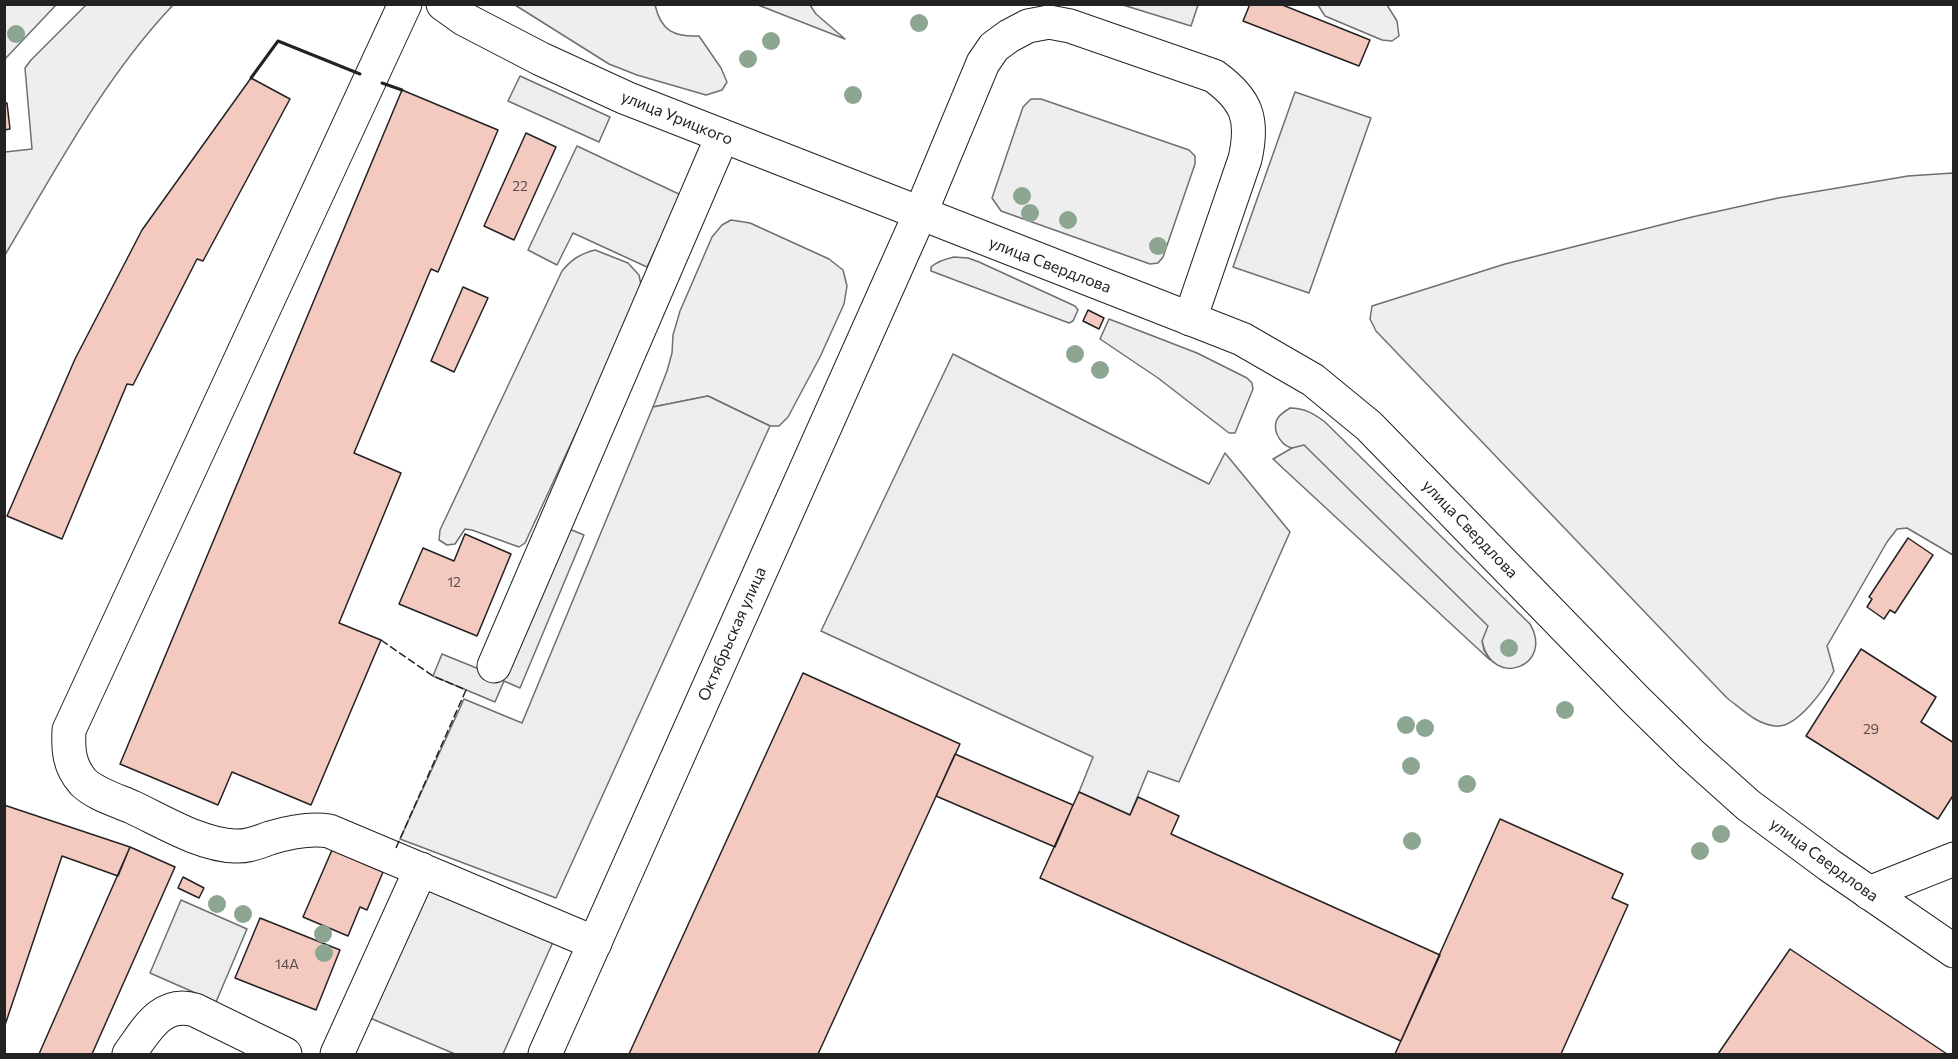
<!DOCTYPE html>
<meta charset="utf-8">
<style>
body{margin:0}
#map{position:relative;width:1958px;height:1059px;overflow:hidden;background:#fff;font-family:Commissioner,sans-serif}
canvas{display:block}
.frame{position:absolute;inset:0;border:6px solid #222;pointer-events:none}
</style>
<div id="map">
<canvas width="1958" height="1059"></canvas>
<div class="frame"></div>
</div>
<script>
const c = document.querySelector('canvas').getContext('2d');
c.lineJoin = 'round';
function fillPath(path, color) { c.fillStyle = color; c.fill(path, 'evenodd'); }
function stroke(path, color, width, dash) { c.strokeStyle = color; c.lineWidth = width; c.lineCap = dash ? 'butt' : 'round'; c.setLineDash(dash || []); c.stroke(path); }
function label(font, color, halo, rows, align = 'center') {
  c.font = font + ' Commissioner,sans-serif'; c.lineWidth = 4.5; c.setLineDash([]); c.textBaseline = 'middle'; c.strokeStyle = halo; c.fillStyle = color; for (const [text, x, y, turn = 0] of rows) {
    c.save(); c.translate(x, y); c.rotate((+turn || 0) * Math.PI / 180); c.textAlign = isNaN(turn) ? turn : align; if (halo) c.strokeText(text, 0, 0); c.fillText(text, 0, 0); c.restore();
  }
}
const green = new Path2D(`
 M5,4L56,5L5,59L4,5Z
 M87,4L173,5C104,78 56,169 5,255V152L32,149L25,68L31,60Z
 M515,5H655C661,31 674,37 699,36L721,68L727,82L722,90L706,95L637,75L609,64Z
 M758,5H810L816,14L845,39Z
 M1318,5H1387L1397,21L1399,36L1392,41L1382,40L1325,16Z
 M1031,99H1041L1189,150L1195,156V164L1163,257L1158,263L1150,264L1001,211L992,198L1023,107Z
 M1953,173V555L1907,528L1897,529L1887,542L1827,646L1834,671C1825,688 1797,729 1775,726C1756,724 1742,709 1727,698L1376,331L1370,319L1372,306L1505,264L1692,217L1778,198L1908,176Z
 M731,220L750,223L829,259L843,270L847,286L844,304L820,357L788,417L779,426H770L708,396L653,407L667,371L672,353L673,335L680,311L712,237L722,225Z
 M595,250L628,263L639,275L642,290L525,543L519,547L472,530L465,529L455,544L447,545L439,540L440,530L562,271C572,259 580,254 595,250Z
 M954,257L968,258L979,262L1075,306L1078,310L1073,321L1069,323L931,271V267C938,261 945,259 954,257Z
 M1109,319L1197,353L1247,378L1252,383L1253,389L1235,433H1229L1158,378L1100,339Z
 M1290,408C1304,408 1313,413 1325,422L1530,624C1555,666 1492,690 1482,641L1304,446C1301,446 1298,448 1294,448C1283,448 1273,433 1276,422C1277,416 1285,411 1290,408Z`);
const parking = new Path2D(`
 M1123,5L1198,4V5L1191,26Z
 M520,76L610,117L599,142L508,101Z
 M1295,92L1371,118L1309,293L1233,267Z
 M577,146L681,195L647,267L573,233L557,265L528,250Z
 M953,354L1209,484L1225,453L1290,532L1179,782L1148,771L1130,815L1079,792L1093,757L821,631Z
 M708,396L770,426L556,898L400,839L464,699L522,723L653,407Z
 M1304,445L1488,626L1482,641L1484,650L1490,660L1273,459L1292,448Z
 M542,518L584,535L520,688L504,681L495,702L433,676L442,654L479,669Z
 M427,888L553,942L503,1054H455L370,1018Z
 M181,900L247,929L216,1002L150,973Z`);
const building = new Path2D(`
 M1250,4H1280L1370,40L1359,66L1243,21Z
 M251,78L290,99L203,261L197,259L133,385L127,384L62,539L7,516L75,359L142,230Z
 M402,90L498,130L438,272L431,269L354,453L401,473L339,623L381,640L311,805L232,772L218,805L120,764Z
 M4,103H7L10,129L4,130Z
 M526,133L556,147L514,240L484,226Z
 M463,287L488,298L454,372L431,361Z
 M1088,310L1104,318L1099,329L1083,321Z
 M465,534L511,554L477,636L399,604L423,548L454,561Z
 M1908,538L1933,555L1895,613L1890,610L1884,619L1867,607L1872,599L1869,597Z
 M1861,649L1936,697L1921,722L1954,743V794L1938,819L1806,736Z
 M803,673L960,744L818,1054H629Z
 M955,754L1073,805L1055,847L936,796Z
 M1079,792L1130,815L1138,797L1179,816L1171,834L1440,955L1401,1041L1040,878Z
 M4,805L130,847L118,876L62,856L4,1028Z
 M1500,819L1623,874L1612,898L1628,905L1561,1054H1395Z
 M130,847L175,867L92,1054H39Z
 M332,850L383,872L367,910L360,907L348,936L303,917Z
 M183,877L204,888L199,898L178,888Z
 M260,918L340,950L316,1010L235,978Z
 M1790,949L1947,1054H1718Z`);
const minor = new Path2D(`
 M405,4L69,730C68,750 69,766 83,782C95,794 116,800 132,807C162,821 201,845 235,846C248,847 258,842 270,838C290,832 309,828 329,831L595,943
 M920,214L983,63L994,47L1009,36L1028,26L1049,22L1070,26L1214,76C1247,100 1254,119 1245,159L1190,319
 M494,666L722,137
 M1869,893L1954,859
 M129,1054C146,1031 161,1000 195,1010L285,1054
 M337,1054L421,869`);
const major = new Path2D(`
 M443,4L464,19L541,59L626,98L1242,339L1313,380L1369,426L1635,699L1691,754L1748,805L1829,865L1954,951
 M545,1054L920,214`);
const fence = new Path2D(`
 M381,640L433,676L466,690L396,848`);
const wall = new Path2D(`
 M251,78L278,41L360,74
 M382,83L402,90`);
const trees = [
 [919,23],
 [16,34],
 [771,41],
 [748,59],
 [853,95],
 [1022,196],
 [1030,213],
 [1068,220],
 [1158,246],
 [1075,354],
 [1100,370],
 [1509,648],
 [1565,710],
 [1406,725],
 [1425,728],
 [1411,766],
 [1467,784],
 [1721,834],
 [1412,841],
 [1700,851],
 [217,904],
 [243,914],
 [323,934],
 [324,953]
];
const numberNames = [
 ["22",520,186],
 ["12",454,582],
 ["29",1871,729],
 ["14А",287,964]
];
const streetNames = [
 ["улица Урицкого",677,118,22],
 ["улица Свердлова",1050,265,21],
 ["улица Свердлова",1470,529,46],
 ["Октябрьская улица",732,634,-66],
 ["улица Свердлова",1824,860,36]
];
fillPath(green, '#eee');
stroke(green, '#6f6f6f', 1.5);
fillPath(parking, '#ededed');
stroke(parking, '#6f6f6f', 1.5);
fillPath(building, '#f3c9c0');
stroke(building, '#222', 1.5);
stroke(minor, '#222', 35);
stroke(major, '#222', 35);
stroke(minor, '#fff', 33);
stroke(major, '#fff', 33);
stroke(fence, '#222', 1.5, [8, 3]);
stroke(wall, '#222', 3);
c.fillStyle = '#8da692';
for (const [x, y] of trees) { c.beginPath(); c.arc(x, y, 9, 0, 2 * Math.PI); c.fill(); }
label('14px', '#564c4a', null, numberNames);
label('16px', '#222', '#fff', streetNames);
</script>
